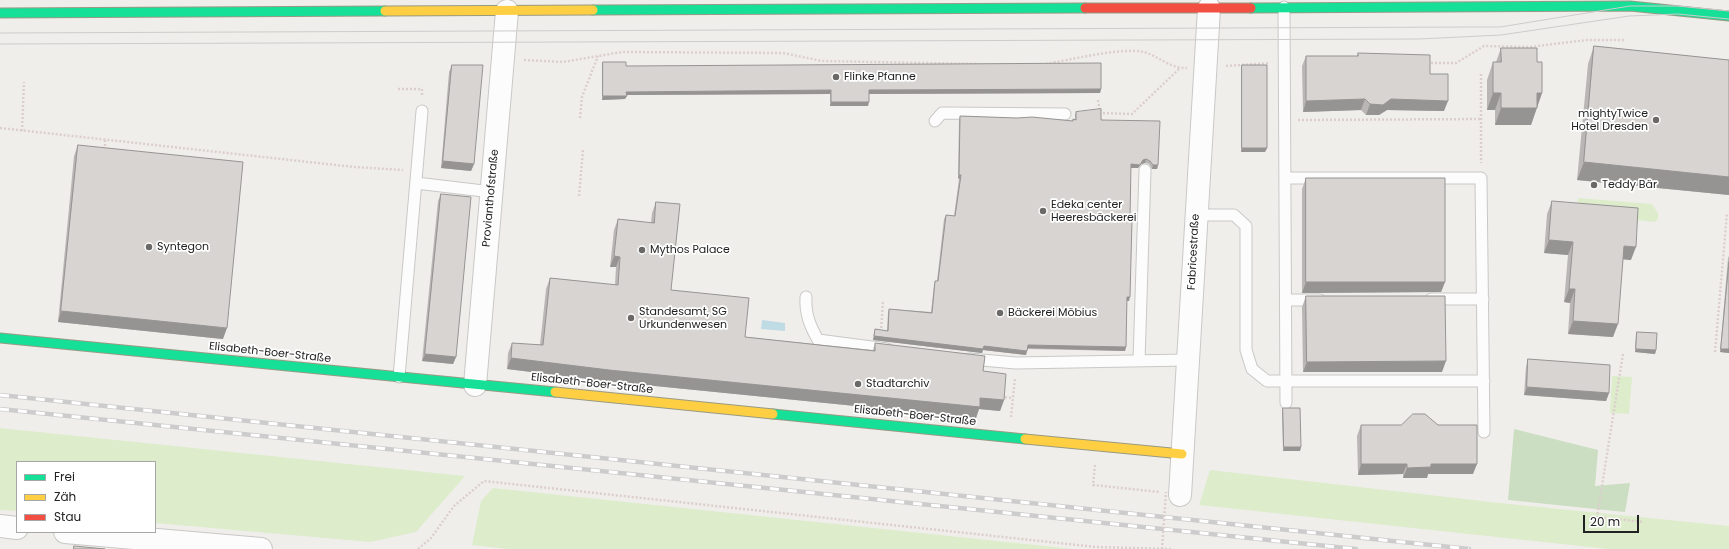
<!DOCTYPE html>
<meta charset="utf-8">
<style>
body{margin:0}
#map{position:relative;width:1729px;height:549px;overflow:hidden;background:#f0eeeb;font-family:Poppins,sans-serif}
canvas{display:block}
.legend{position:absolute;left:16px;top:461px;width:140px;height:72px;box-sizing:border-box;background:#fff;border:1px solid #a7a7a7;margin:0;padding:5px 7px;list-style:none;font-size:12px;color:#222}
.legend li{display:flex;align-items:center;gap:8px;height:20px}
.legend b{width:20px;border:1px solid #a7a7a7}
.scale{position:absolute;left:1583px;top:515px;width:56px;height:18px;box-sizing:border-box;border:2px solid #222;border-top:0;padding-left:5px;font-size:12px;line-height:14px;white-space:nowrap;color:#222;-webkit-text-stroke:3px #fff;paint-order:stroke}
</style>
<div id="map">
<canvas width="1729" height="549"></canvas>
<ul class="legend">
<li><b style="height:5px;background:#16e098"></b>Frei</li>
<li><b style="height:5px;background:#ffcf43"></b>Zäh</li>
<li><b style="height:5px;background:#f24e42"></b>Stau</li>
</ul>
<div class="scale">20 m</div>
</div>
<script>
const c = document.querySelector('canvas').getContext('2d');
c.lineJoin = 'round';
function fillPath(path, color) { c.fillStyle = color; c.fill(path, 'evenodd'); }
function stroke(path, color, width, dash) { c.strokeStyle = color; c.lineWidth = width; c.lineCap = dash ? 'butt' : 'round'; c.setLineDash(dash || []); c.stroke(path); }
function label(font, color, halo, rows, align = 'center') {
  c.font = font + ' Poppins,sans-serif'; c.lineWidth = 3.5; c.setLineDash([]); c.textBaseline = 'middle'; c.strokeStyle = halo; c.fillStyle = color; for (const [text, x, y, turn = 0] of rows) {
    c.save(); c.translate(x, y); c.rotate((+turn || 0) * Math.PI / 180); c.textAlign = isNaN(turn) ? turn : align; if (halo) c.strokeText(text, 0, 0); c.fillText(text, 0, 0); c.restore();
  }
}
const grass = new Path2D(`
 M1578,198L1652,204L1658,213V219L1655,222L1576,214Z
 M1612,376L1632,377L1629,414L1610,413Z
 M0,428L465,476L416,532L370,542L155,523V462H17V511L0,510Z
 M1210,470L1500,503L1729,526V549H1608L1199,505Z
 M493,488L1073,549H508L472,545L481,501Z`);
const forest = new Path2D(`
 M1514,429L1598,450L1595,486L1630,483L1625,512L1508,500Z`);
const water = new Path2D(`
 M762,320L785,323V331L761,329Z`);
const path = new Path2D(`
 M524,60L563,62L622,52L783,53L822,61L977,64
 M1427,63H1456L1484,46L1530,47L1587,40H1626
 M1046,64C1069,60 1122,47 1144,52C1158,56 1171,69 1187,68
 M1226,66L1270,63
 M1481,74V163
 M398,89H422V97
 M1098,100L1100,111
 M1099,113L1132,114L1180,68
 M580,118L582,97L598,56
 M1298,120L1481,119
 M0,128L354,167L403,170
 M22,131L24,82
 M105,150V140
 M579,196L583,150
 M881,332L883,300
 M1715,352L1727,213
 M1623,354L1597,517L1644,522
 M1001,397L1013,398
 M1011,417L1015,378
 M1095,465L1093,485L1160,492
 M418,549L431,538L454,506L484,481L1096,547L1172,549`);
const lane = new Path2D(`
 M1284,7L1286,403
 M935,121L942,113L1065,114
 M1286,178H1481L1484,432
 M416,183L492,192
 M1197,215H1234L1246,226V350L1252,369L1267,381H1484
 M806,297C805,314 810,326 818,340L887,349
 M1431,299H1483
 M1286,300H1320
 M970,359L1016,363L1188,360
 M1139,361L1145,170
 M399,377L422,111`);
const street = new Path2D(`
 M475,385L507,11
 M1180,495L1209,8
 M0,526L17,528
 M65,532L261,549`);
const fast = new Path2D(`
 M1251,8L1630,6L1729,16
 M593,10L1085,8
 M0,13L385,11
 M0,338L555,392
 M773,414L1025,439`);
const slow = new Path2D(`
 M385,11L593,10
 M555,392L773,414
 M1025,439L1182,454`);
const jam = new Path2D(`
 M1085,8H1251`);
const tram = new Path2D(`
 M0,33L1468,27H1500L1630,6H1677L1729,11
 M0,44L1419,39L1501,35L1629,16L1678,14L1729,19`);
const rail = new Path2D(`
 M0,395L1469,549
 M0,409L1356,549`);
const pathBridge = new Path2D(`
 M1162,549L1166,492`);
const wall = new Path2D(`
 M1594,46L1729,60V195L1577,180L1588,64Z
 M1501,48L1537,62L1542,93L1531,125H1495V110H1487V80L1493,62H1496Z
 M1358,53L1430,74L1444,111L1387,110L1379,115H1366L1361,110L1303,112L1302,66L1306,56H1357Z
 M603,62L626,66L1101,89L1100,93L869,94L868,106H830V94L627,95L625,99L602,100V66Z
 M452,65L474,164L471,171L441,168L449,72Z
 M1242,65L1267,148L1265,152H1241V69Z
 M1076,112L1101,120L1158,165L1157,169H1152L1149,164L1145,163L1141,164L1138,168H1130L1129,301H1127L1126,347L1125,351L1027,349L1026,355L983,350L982,353L873,340L874,333L875,329L887,331L888,312L889,309L931,312L934,285L935,281H937L944,219L946,215L954,216L959,179L958,178L959,120L960,116L1072,121L1073,119H1075V115Z
 M78,145L223,339L58,322L74,156Z
 M1306,178L1445,282L1441,292L1302,293V189Z
 M441,194L456,357L453,364L422,361L438,201Z
 M1552,201L1631,260L1623,259L1613,337L1568,334L1570,303L1564,302L1568,255L1544,253L1547,214Z
 M656,202L671,290L745,337L873,350L875,343L983,371L1004,400L1000,411L979,409L976,418L605,381L507,369L508,353L512,343L540,345L546,289L550,278L615,285L616,267H610L614,230L618,219L651,223L652,213Z
 M1729,256V353L1720,352L1728,258Z
 M1306,296L1442,372H1303L1302,307Z
 M1637,332L1656,350L1655,354L1635,352L1636,336Z
 M1528,359L1609,393L1606,401L1524,395L1526,367Z
 M1283,408L1301,447L1300,451H1283L1282,412Z
 M1361,425L1473,474H1428L1427,478H1403V474L1358,475L1357,436Z`);
const shadedWall = new Path2D(`
 M1101,89L1100,93L868,94L869,90Z
 M831,90L830,94L625,95L626,92Z
 M1493,93H1501L1495,110H1487Z
 M1537,93H1542L1531,125H1495L1501,108Z
 M603,96H627L625,99L602,100Z
 M1365,99L1361,110L1303,112L1306,101Z
 M1391,99L1448,101L1444,111L1387,110L1379,115H1366L1370,104Z
 M831,102H869L868,106H830Z
 M1242,148H1267L1265,152H1241Z
 M1146,159L1145,163L1141,164L1138,168H1129L1131,164Z
 M443,161L474,164L471,171L441,168Z
 M1584,162L1729,177V195L1577,180Z
 M1153,165H1158L1157,169H1152Z
 M959,175H961L959,179L958,178Z
 M1549,240L1573,242L1568,255L1544,253Z
 M1624,246L1636,247L1631,260L1619,259Z
 M614,256L620,257L616,267H610Z
 M1306,282H1445L1441,292L1302,293Z
 M1569,289H1575L1570,303L1564,302Z
 M1127,297H1130L1129,301H1126Z
 M61,311L227,328L223,339L58,322Z
 M1573,321L1618,324L1613,337L1568,334Z
 M874,336L984,346L1027,351L1026,355L983,350L982,353L873,340Z
 M1028,345L1126,347L1125,351L1026,348Z
 M1636,349L1656,350L1655,354L1635,352Z
 M1721,349H1729V353L1720,352Z
 M425,354L456,357L453,364L422,361Z
 M511,358L980,398L1004,400L1000,411L979,409L976,418L605,381L507,369Z
 M1446,361L1442,372H1303L1307,362Z
 M1527,387L1609,393L1606,401L1524,395Z
 M1284,447H1301L1300,451H1283Z
 M1361,464H1407L1403,474L1358,475Z
 M1431,464H1477L1473,474H1428L1427,478H1403L1407,468Z`);
const building = new Path2D(`
 M1594,46L1729,60V177L1584,162Z
 M1501,48H1537V62H1542V93H1537V108H1501V93H1493V62H1501Z
 M1358,53L1430,55V74H1448V101L1391,99L1383,105L1370,104L1365,99L1306,101V56H1358Z
 M603,62H626V66L1101,63V89L869,90V102H831V90L626,92L627,96H603Z
 M452,65H483L474,164L443,161Z
 M1242,65H1267V148H1242Z
 M1101,109V120L1160,121L1158,165H1153L1150,161L1146,159L1143,160L1140,165L1131,164L1130,218L1132,219L1130,297H1127L1126,347L1028,345L1027,351L984,346L983,349L874,336L875,329L888,331L889,309L932,313L935,281H938L946,215L955,216L961,175H959L960,116L1017,118L1032,117L1073,121V119L1076,120V112Z
 M78,145L243,162L227,328L61,311Z
 M1306,178H1445V282H1306Z
 M441,194L471,197L456,357L425,354Z
 M1552,201L1638,208L1636,247L1624,246L1618,324L1573,321L1575,289H1569L1573,242L1549,240Z
 M656,202L680,204L671,290L749,298L745,337L875,351V343L985,356L983,371L1006,374L1004,400L980,398V407L609,370L511,358L512,343L543,345L550,278L618,285L620,257L614,256L618,219L654,223Z
 M1729,262V349H1721Z
 M1306,296H1445L1446,361L1307,362Z
 M1637,332L1657,333L1656,350L1636,349Z
 M1528,359L1610,365L1609,393L1527,387Z
 M1283,408H1300L1301,447H1284Z
 M1413,414H1425L1438,425H1477V464H1431V467L1407,468V464H1361V425H1401Z
 M74,546L105,549H74Z`);
const markers = [
 [836,77,4,"#6a6968"],
 [1656,120,4,"#6a6968"],
 [1594,185,4,"#6a6968"],
 [1043,211,4,"#6a6968"],
 [149,247,4,"#6a6968"],
 [642,250,4,"#6a6968"],
 [1000,313,4,"#6a6968"],
 [631,318,4,"#6a6968"],
 [858,384,4,"#6a6968"]
];
const poiNames = [
 ["Flinke Pfanne",844,77],
 ["mightyTwice",1648,114,"right"],
 ["Hotel Dresden",1648,127,"right"],
 ["Teddy Bär",1602,185],
 ["Edeka center",1051,205],
 ["Heeresbäckerei",1051,218],
 ["Syntegon",157,247],
 ["Mythos Palace",650,250],
 ["Standesamt, SG",639,312],
 ["Urkundenwesen",639,325],
 ["Bäckerei Möbius",1008,313],
 ["Stadtarchiv",866,384]
];
const streetNames = [
 ["Provianthofstraße",491,198,-85],
 ["Fabricestraße",1194,252,-87],
 ["Elisabeth-Boer-Straße",270,353,6],
 ["Elisabeth-Boer-Straße",592,384,6],
 ["Elisabeth-Boer-Straße",915,416,6]
];
fillPath(grass, '#ddeccb');
fillPath(forest, '#cbdec1');
fillPath(water, '#bfdbe3');
stroke(lane, '#c9c8c7', 13);
stroke(street, '#c9c8c7', 24);
stroke(fast, '#999a82', 11);
stroke(slow, '#999a82', 11);
stroke(jam, '#999a82', 11);
stroke(path, '#dccecd', 2.5, [2, 2]);
stroke(lane, '#fdfcfc', 11);
stroke(street, '#fdfcfc', 22);
stroke(fast, '#16e098', 9);
stroke(slow, '#ffcf43', 9);
stroke(jam, '#f24e42', 9);
stroke(tram, '#ccc', 1);
stroke(rail, '#ccc', 4.5);
stroke(rail, '#fff', 3, [9]);
stroke(pathBridge, '#dccecd', 2.5, [2, 2]);
fillPath(wall, '#b9b6b5');
fillPath(shadedWall, '#969493');
fillPath(building, '#d7d4d2');
stroke(building, '#969493', 1);
for (const [x, y, r, color] of markers) { const dot = new Path2D(); dot.arc(x, y, r, 0, 2 * Math.PI); c.fillStyle = color; c.fill(dot); stroke(dot, '#fff', 1.5); }
label('11px', '#222', '#fff', poiNames, 'left');
label('11px', '#222', '#fff', streetNames);
</script>
